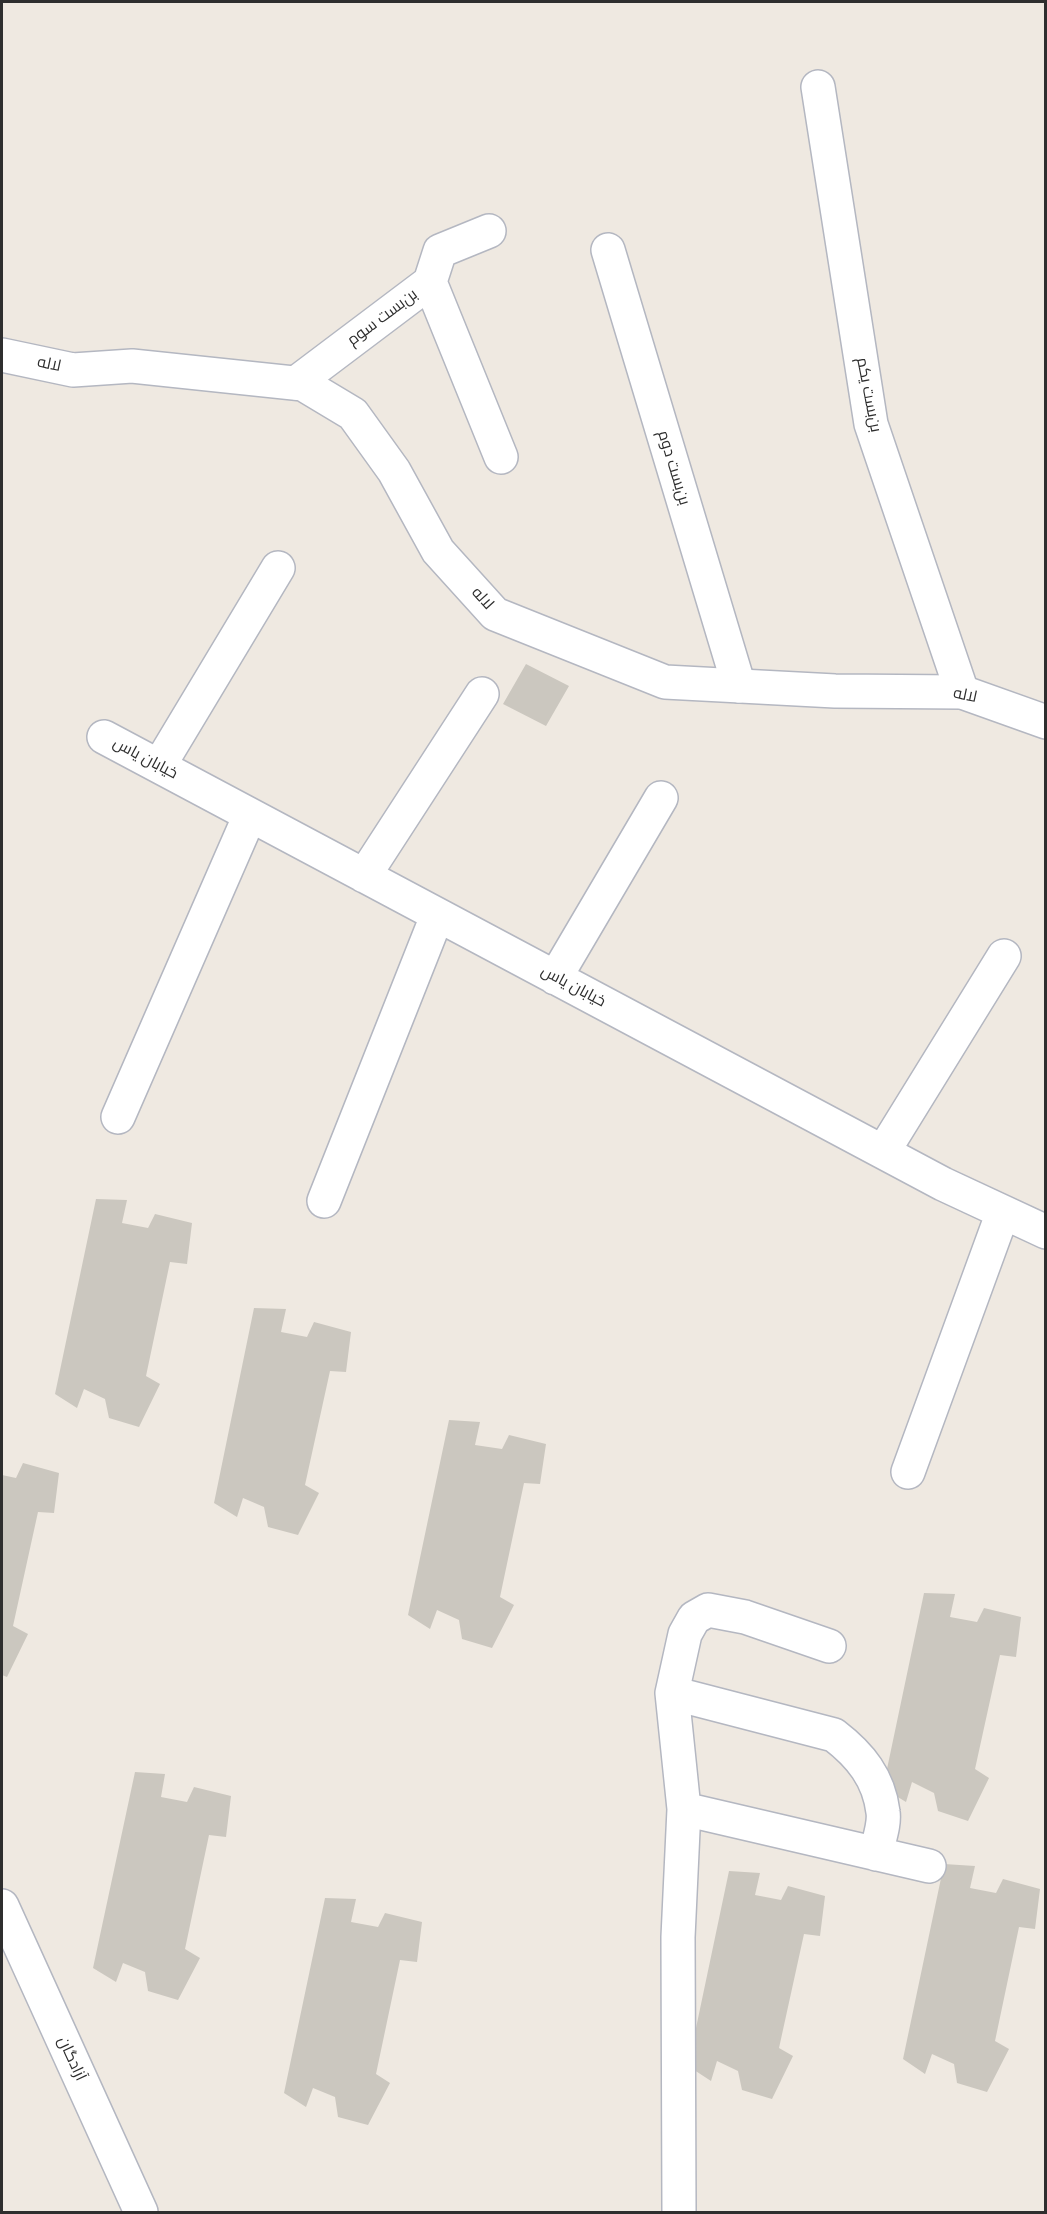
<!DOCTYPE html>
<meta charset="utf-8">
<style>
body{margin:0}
#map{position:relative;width:1047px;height:2214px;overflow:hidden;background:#efe9e1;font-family:"Nunito Sans",sans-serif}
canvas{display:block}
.frame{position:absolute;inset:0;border:3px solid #2e2e2e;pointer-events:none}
</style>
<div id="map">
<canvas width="1047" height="2214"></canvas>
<div class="frame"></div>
</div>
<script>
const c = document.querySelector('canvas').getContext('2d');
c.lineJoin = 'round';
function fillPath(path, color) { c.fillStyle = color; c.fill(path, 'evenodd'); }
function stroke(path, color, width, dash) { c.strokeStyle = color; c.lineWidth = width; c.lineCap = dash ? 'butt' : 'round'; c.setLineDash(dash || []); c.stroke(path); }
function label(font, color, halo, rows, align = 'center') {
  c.font = font + ' "Nunito Sans",Cairo,sans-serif'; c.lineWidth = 6; c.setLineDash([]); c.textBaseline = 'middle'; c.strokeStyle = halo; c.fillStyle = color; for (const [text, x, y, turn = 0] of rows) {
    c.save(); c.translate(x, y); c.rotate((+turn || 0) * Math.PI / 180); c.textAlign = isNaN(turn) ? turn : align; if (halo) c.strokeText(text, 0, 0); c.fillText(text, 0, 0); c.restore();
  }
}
const building = new Path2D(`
 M526,664L569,686L546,726L503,704Z
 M96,1199L127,1200L122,1223L148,1228L155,1214L192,1223L187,1264L170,1262L146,1376L160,1384L139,1427L109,1418L105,1399L84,1389L77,1408L55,1394Z
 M254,1308L286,1309L281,1332L307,1337L314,1322L351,1332L346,1372L330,1371L305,1485L319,1493L298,1535L268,1527L264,1507L243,1498L237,1517L214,1503Z
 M449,1420L480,1422L475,1445L502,1449L509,1435L546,1444L540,1484L524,1483L500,1597L514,1605L492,1648L462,1639L459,1620L437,1610L430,1629L408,1615Z
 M23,1463L59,1473L54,1513L38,1512L13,1626L28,1634L7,1677L2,1675V1475L16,1478Z
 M924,1593L955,1594L950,1617L977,1622L984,1608L1021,1617L1016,1657L1000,1655L975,1769L989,1778L968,1821L938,1811L934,1793L912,1782L906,1802L883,1788Z
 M135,1772L165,1774L161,1797L187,1802L194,1787L231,1796L226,1837L209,1835L185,1949L200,1958L178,2000L148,1991L145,1972L123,1963L116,1982L93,1968Z
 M944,1864L975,1866L970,1888L996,1893L1003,1879L1040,1889L1035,1929L1019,1927L995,2041L1009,2049L987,2092L957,2083L954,2064L932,2054L925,2074L903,2059Z
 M729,1871L760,1873L755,1895L781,1900L788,1886L825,1896L820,1936L804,1934L779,2048L793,2056L772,2099L742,2090L738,2071L717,2061L711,2081L688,2066Z
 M325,1898L356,1899L351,1922L378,1927L385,1913L422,1922L417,1962L400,1960L376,2074L390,2083L368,2125L338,2117L335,2097L313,2088L306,2107L284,2093Z`);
const minor = new Path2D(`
 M818,87L871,424L962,692
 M608,250L739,686
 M430,282L501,457
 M296,383L430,282L440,251L489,231
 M104,737L943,1184L1046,1232
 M159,766L278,568
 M364,876L482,694
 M555,978L661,798
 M118,1117L250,815
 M883,1152L1004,956
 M324,1201L437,916
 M908,1472L1003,1212
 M672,1693L834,1735C860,1755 879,1778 883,1812C885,1825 878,1842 876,1854
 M684,1809L929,1866
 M679,2212L678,1937L684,1809L672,1693L685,1634L694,1618L708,1610L745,1617L829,1646`);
const tertiary = new Path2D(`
 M2,355L73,370L132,366L303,384L353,414L394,471L438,551L495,614L665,682L835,691L962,692L1046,722
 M2,1906L141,2212`);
const streetNames = [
 ["بن‌بست سوم",383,318,-37],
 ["لاله",49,365,12],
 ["بن‌بست یکم",868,395,79],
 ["بن‌بست دوم",673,468,73],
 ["لاله",482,599,48],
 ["لاله",965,696,12],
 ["خیابان یاس",145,759,28],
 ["خیابان یاس",573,987,28],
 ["آزادگان",71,2059,65]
];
fillPath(building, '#cbc7bf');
stroke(minor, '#b4b7c1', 36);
stroke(tertiary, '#b4b7c1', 36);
stroke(minor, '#fff', 33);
stroke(tertiary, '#fff', 33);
label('16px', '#2e2e2e', '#fff', streetNames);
</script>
